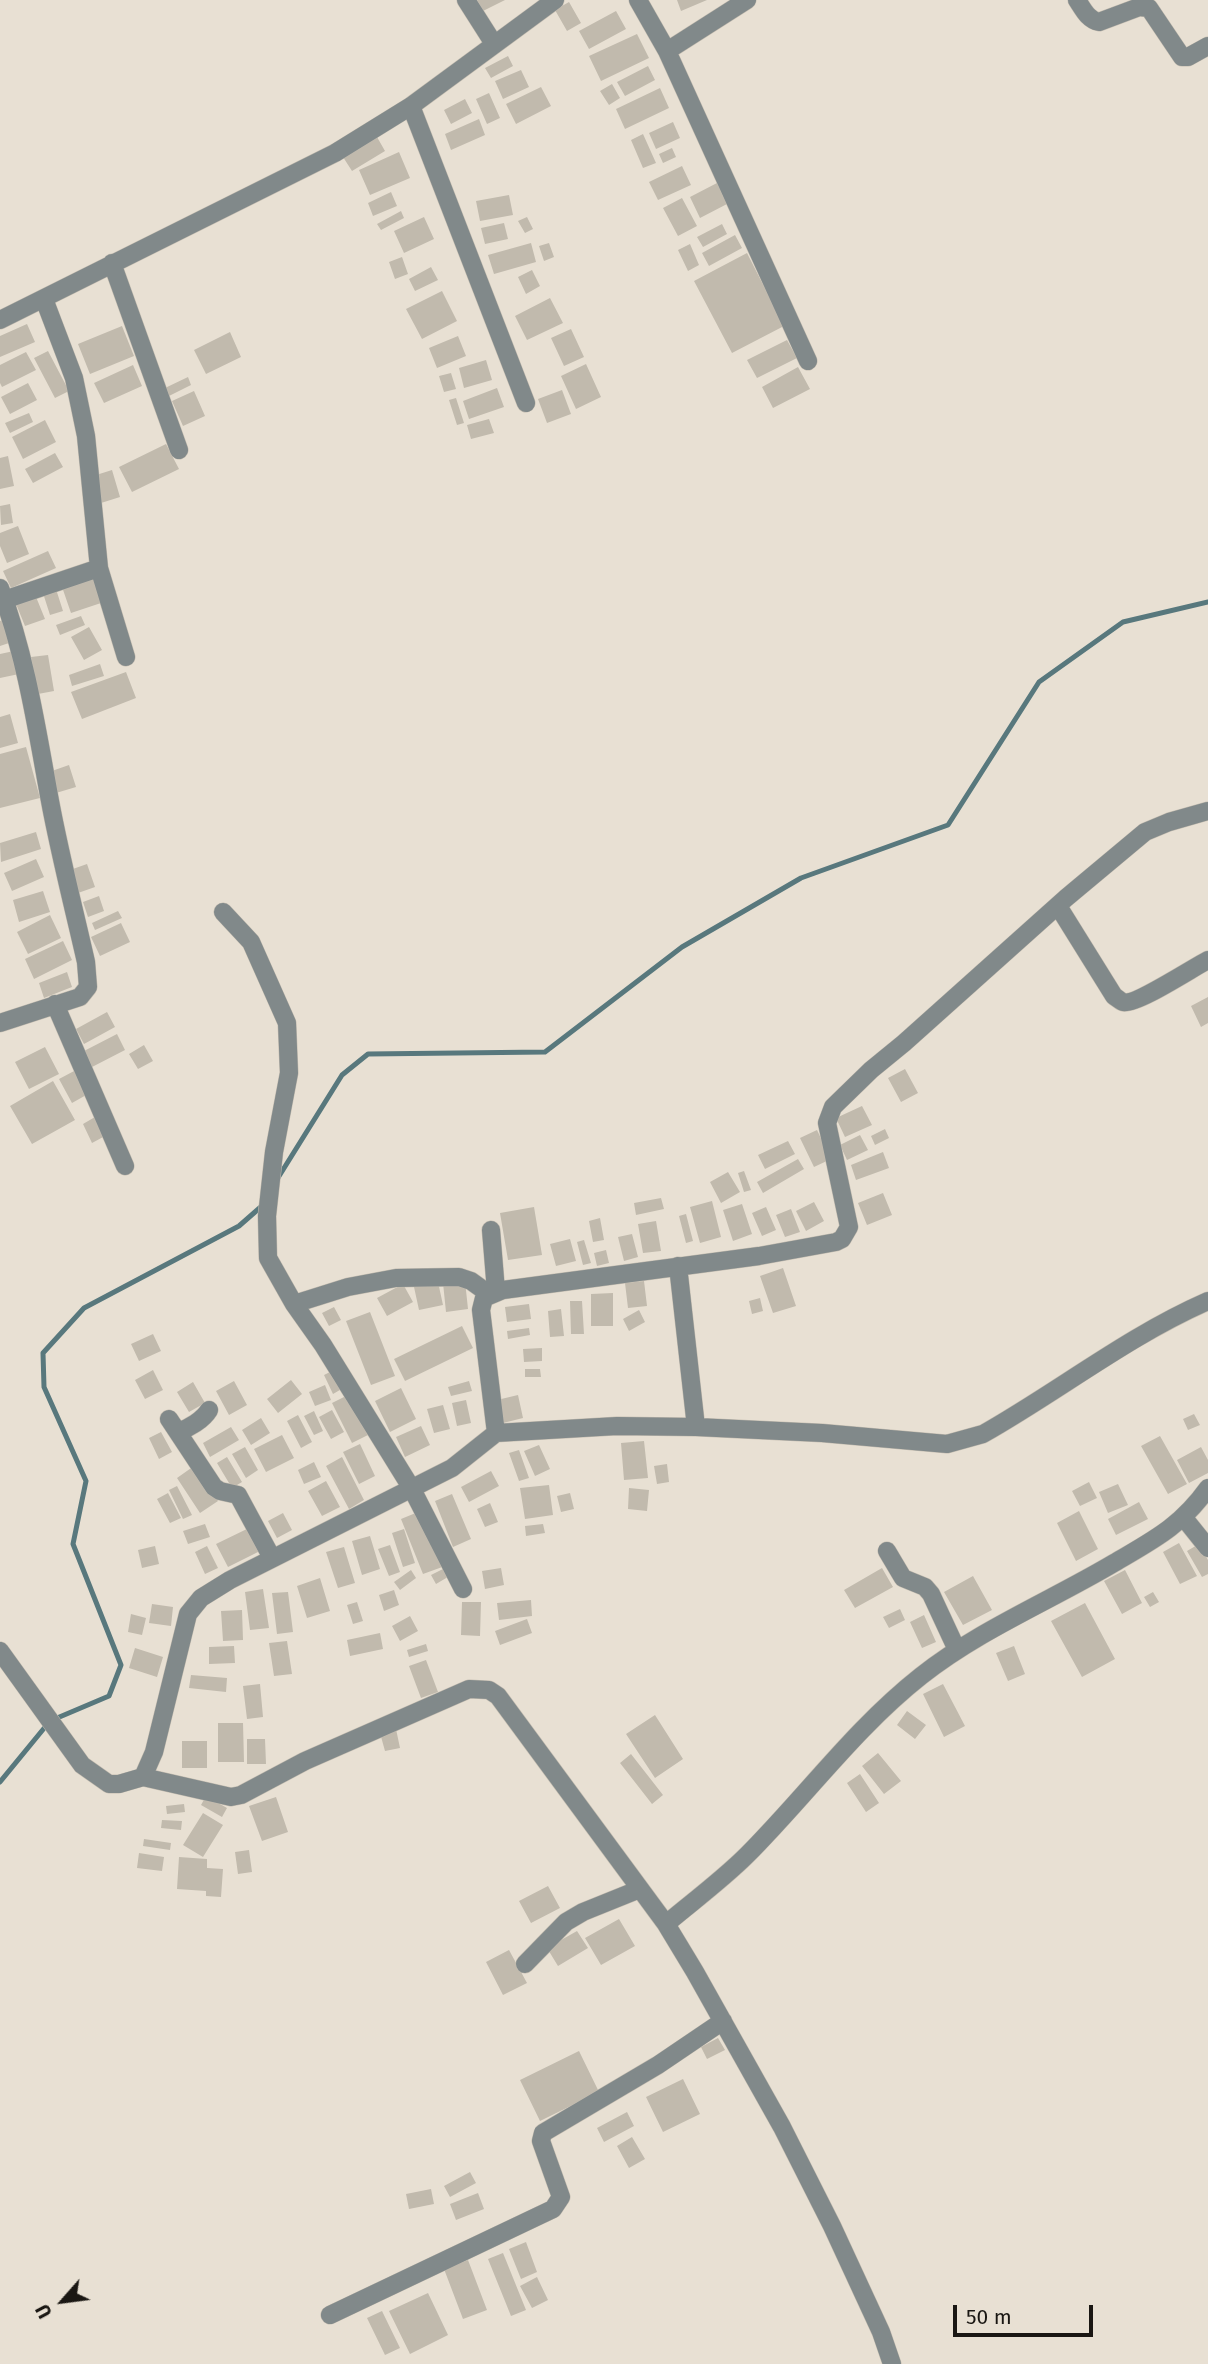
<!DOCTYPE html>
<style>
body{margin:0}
#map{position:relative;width:1208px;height:2364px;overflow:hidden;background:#e8e0d3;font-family:"Fira Sans",sans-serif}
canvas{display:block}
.north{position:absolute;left:28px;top:2266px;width:70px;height:70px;-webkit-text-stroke:5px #e8e0d3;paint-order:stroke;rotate:242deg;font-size:19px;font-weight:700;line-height:28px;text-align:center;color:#1a1713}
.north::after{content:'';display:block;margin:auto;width:24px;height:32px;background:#1a1713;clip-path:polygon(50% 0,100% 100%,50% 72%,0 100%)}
.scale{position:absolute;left:953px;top:2305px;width:140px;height:32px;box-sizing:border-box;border:4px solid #1a1713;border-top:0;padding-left:9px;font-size:21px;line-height:24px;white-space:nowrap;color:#1a1713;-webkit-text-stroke:5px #e8e0d3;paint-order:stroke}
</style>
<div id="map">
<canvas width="1208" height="2364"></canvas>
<div class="north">U</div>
<div class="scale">50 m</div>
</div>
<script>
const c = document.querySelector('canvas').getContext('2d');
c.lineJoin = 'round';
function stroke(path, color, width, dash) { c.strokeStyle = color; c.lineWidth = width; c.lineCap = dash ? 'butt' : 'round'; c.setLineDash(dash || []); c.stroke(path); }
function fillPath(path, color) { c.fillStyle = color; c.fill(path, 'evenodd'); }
const stream = new Path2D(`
 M276,1181L342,1075L368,1054L545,1052L682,947L801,878L948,825L1039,682L1123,622L1208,602
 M0,1782L50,1721L109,1696L121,1665L73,1544L86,1481L44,1387L43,1353L84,1308L239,1226L263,1205`);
const building = new Path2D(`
 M477,0H505L483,11Z
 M677,0H707L681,11Z
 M569,2L581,23L567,31L555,10Z
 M616,11L626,29L589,49L579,31Z
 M637,34L649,58L601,81L589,56Z
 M508,56L513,66L491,78L485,68Z
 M648,66L655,80L625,96L617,82Z
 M521,70L529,87L503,99L495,81Z
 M612,84L620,98L609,105L600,91Z
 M541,87L551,106L516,124L506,104Z
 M660,88L669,108L625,129L616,109Z
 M489,93L500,118L487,124L476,99Z
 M465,99L472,113L451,124L444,110Z
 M479,119L485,135L451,150L445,134Z
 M673,122L680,138L656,149L649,133Z
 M643,134L656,163L643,168L631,140Z
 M377,137L385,151L352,171L343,157Z
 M672,148L676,157L663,163L659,154Z
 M399,152L410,178L370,195L359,170Z
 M682,166L691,185L658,200L649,182Z
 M717,183L727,204L700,218L690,197Z
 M391,192L397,206L373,216L368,203Z
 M509,195L513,215L480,221L476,201Z
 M682,198L697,226L678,236L663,208Z
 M401,211L404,218L381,230L377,224Z
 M424,217L434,239L404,253L394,231Z
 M527,217L533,229L525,233L518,221Z
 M504,223L508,239L485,244L481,228Z
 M722,224L727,234L703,247L697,237Z
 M735,235L742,248L709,266L702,253Z
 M531,243L536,262L494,274L488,255Z
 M549,243L554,257L544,261L539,246Z
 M690,244L699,265L688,271L678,250Z
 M747,253L784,326L732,353L694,281Z
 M402,257L408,274L395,279L389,262Z
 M431,267L438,280L415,291L409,279Z
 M532,270L540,286L526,294L518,277Z
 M442,291L457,321L422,339L406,309Z
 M550,298L563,323L527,340L515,316Z
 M27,324L35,342L0,357V336Z
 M122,326L134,356L90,374L78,344Z
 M571,329L584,357L564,366L551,338Z
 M230,332L241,357L206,374L194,350Z
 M458,336L466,356L437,368L429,348Z
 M787,340L797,358L757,378L747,360Z
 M48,351L69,391L55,398L34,358Z
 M26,352L36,370L2,387L0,383V365Z
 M486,360L492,380L464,388L459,368Z
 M586,364L601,397L576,409L561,376Z
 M133,365L142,386L104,403L94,383Z
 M798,367L810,389L773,408L762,387Z
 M451,373L456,389L444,392L439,376Z
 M188,377L191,385L169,396L165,388Z
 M28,383L37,400L10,414L1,397Z
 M497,388L504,407L469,419L463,401Z
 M562,390L571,414L547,423L538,399Z
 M194,391L205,416L183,426L172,401Z
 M456,398L464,423L457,425L449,400Z
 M29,413L33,422L10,433L5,423Z
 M489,419L494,433L471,439L467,425Z
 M45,420L56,442L23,459L12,437Z
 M166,444L179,469L132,492L119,467Z
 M55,453L63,467L33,483L25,469Z
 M8,456L14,486L0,489V458Z
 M112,470L120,497L101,503L93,476Z
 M10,504L13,523L1,525L0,506Z
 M18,526L29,554L7,563L0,546V533Z
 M48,551L56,568L11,588L3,571Z
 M98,572L107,601L71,613L61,584Z
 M55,586L63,611L50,615L42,590Z
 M34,592L45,619L25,626L14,599Z
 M81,616L85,625L60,635L56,625Z
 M6,619L12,642L0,646V621Z
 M89,627L102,650L84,660L71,637Z
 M14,651L19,674L0,678V654Z
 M48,655L54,691L38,694L31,657Z
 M100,664L104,676L72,686L69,675Z
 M126,672L136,698L82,719L71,692Z
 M10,714L18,743L0,748V717Z
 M26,747L40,798L0,808V754Z
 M69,765L76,787L56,793L49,772Z
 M36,832L41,849L1,862L0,843Z
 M36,859L44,877L12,891L4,873Z
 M87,864L95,887L78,893L70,870Z
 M43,891L50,912L19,922L13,900Z
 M99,896L104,911L88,917L83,902Z
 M118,911L122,918L95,930L92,923Z
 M50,915L61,938L28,954L17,932Z
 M121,923L130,942L100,956L91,937Z
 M63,941L72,960L34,979L25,959Z
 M67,972L72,987L44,998L39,983Z
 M1208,997V1023L1201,1027L1191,1006Z
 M107,1012L115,1027L84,1044L76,1029Z
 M117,1034L125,1050L92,1067L84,1051Z
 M144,1045L153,1061L138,1069L129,1054Z
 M45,1047L59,1074L29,1089L15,1062Z
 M905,1069L918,1093L901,1102L888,1078Z
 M76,1070L88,1094L72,1103L59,1079Z
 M53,1081L75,1120L32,1144L10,1106Z
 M862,1106L872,1125L845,1137L836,1118Z
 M95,1117L105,1136L92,1143L83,1124Z
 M885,1129L889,1138L875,1145L871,1136Z
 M817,1130L831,1159L814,1167L800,1138Z
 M860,1135L868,1150L847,1160L840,1145Z
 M788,1141L795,1154L765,1169L758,1155Z
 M883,1152L889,1168L856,1180L851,1165Z
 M798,1159L804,1169L763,1193L757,1182Z
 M744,1171L751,1190L744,1192L738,1173Z
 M728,1172L740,1192L721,1203L710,1182Z
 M883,1193L892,1215L867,1225L858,1203Z
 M661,1198L664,1209L636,1215L634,1203Z
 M712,1201L721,1237L700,1243L690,1207Z
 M814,1202L824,1221L806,1231L796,1211Z
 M742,1204L752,1234L733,1241L723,1210Z
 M534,1207L542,1255L508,1260L500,1213Z
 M766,1207L776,1230L762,1236L752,1213Z
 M791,1209L800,1232L785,1237L776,1215Z
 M686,1214L693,1241L686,1243L679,1216Z
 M600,1218L604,1240L593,1242L589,1221Z
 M656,1221L661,1251L643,1253L638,1224Z
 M632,1234L638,1257L624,1261L618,1237Z
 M570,1239L576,1261L556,1266L550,1244Z
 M584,1240L591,1263L583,1265L577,1242Z
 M606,1250L609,1263L597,1266L594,1253Z
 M783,1268L796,1306L773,1313L760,1276Z
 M465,1281L468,1309L446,1312L443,1283Z
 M644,1281L647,1306L628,1308L625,1283Z
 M438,1282L443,1305L419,1310L414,1287Z
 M403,1284L413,1302L387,1316L377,1298Z
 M613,1293V1326H591V1294Z
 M760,1298L763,1311L752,1314L749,1301Z
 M570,1301H582L584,1334H571Z
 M529,1304L531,1319L507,1322L505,1307Z
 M334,1307L341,1320L329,1326L322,1313Z
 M561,1309L564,1336L550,1337L548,1311Z
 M639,1310L645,1322L629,1331L623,1319Z
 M370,1312L395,1376L371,1385L346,1321Z
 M462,1326L473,1348L405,1381L394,1359Z
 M529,1328L530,1335L508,1339L507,1331Z
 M153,1334L161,1351L139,1361L131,1344Z
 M542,1348V1361L524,1362L523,1349Z
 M336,1369L345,1387L333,1394L324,1375Z
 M525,1369H540L541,1377H525Z
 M153,1370L163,1390L145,1399L135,1380Z
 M291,1380L302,1394L278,1413L267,1399Z
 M234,1381L247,1405L229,1415L216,1391Z
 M469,1381L472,1391L451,1396L448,1387Z
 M193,1382L205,1403L189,1412L177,1392Z
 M325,1385L331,1400L315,1406L309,1392Z
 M401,1388L416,1419L390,1432L375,1401Z
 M352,1393L372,1433L352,1443L332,1403Z
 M518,1395L523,1418L503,1423L497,1400Z
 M466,1400L471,1423L457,1426L452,1403Z
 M443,1405L450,1429L434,1433L427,1409Z
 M332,1410L344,1432L331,1439L319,1417Z
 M314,1411L323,1431L314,1435L304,1416Z
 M1194,1414L1200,1425L1188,1430L1183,1419Z
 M298,1415L312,1442L301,1448L287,1421Z
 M261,1418L270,1433L251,1445L242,1430Z
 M421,1426L430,1445L405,1457L396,1437Z
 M231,1427L239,1440L210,1457L203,1443Z
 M161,1432L172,1452L159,1459L149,1438Z
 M282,1435L294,1458L266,1472L254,1449Z
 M1160,1436L1187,1484L1168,1494L1141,1446Z
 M644,1441L648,1478L624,1480L621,1443Z
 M360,1444L375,1476L359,1484L343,1452Z
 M539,1445L550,1469L535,1476L524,1451Z
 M245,1447L258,1470L246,1478L232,1454Z
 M1201,1447L1208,1460V1473L1189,1483L1177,1460Z
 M519,1450L529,1478L519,1481L509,1453Z
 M227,1457L242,1482L232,1488L217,1463Z
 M342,1457L364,1500L349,1509L326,1466Z
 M314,1462L321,1477L304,1484L298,1470Z
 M667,1464L669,1482L657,1484L654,1466Z
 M194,1466L218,1501L200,1513L177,1478Z
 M491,1471L499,1486L469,1502L461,1487Z
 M326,1481L340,1507L322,1516L308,1491Z
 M1089,1482L1097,1498L1080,1506L1072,1491Z
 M1118,1484L1128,1505L1108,1513L1099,1492Z
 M549,1485L553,1515L525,1519L520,1488Z
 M177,1486L192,1515L183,1519L169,1490Z
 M629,1488L649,1490L647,1511L628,1509Z
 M168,1493L181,1518L170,1523L157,1499Z
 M570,1493L574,1509L561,1512L557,1496Z
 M452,1494L471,1539L453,1547L435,1501Z
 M1139,1502L1148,1519L1116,1535L1108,1519Z
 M490,1503L498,1522L485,1527L477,1509Z
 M423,1510L445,1566L423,1574L401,1519Z
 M1079,1511L1098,1549L1076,1561L1057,1523Z
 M283,1513L292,1530L277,1538L268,1521Z
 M205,1524L210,1537L188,1544L183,1531Z
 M543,1524L545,1533L526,1536L525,1526Z
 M251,1527L262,1550L228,1567L216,1544Z
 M404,1529L415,1563L403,1567L392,1533Z
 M370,1536L380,1569L362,1575L352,1541Z
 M1179,1543L1197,1576L1180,1584L1163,1552Z
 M1199,1544L1208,1560V1574L1202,1577L1187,1551Z
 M390,1545L400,1572L389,1576L378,1549Z
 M155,1546L159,1564L142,1568L138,1550Z
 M207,1546L218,1568L205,1574L195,1552Z
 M344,1547L355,1583L338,1588L326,1552Z
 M449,1566L453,1574L436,1584L431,1575Z
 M501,1568L504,1585L485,1589L482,1571Z
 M882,1568L893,1587L855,1608L844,1590Z
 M411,1570L416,1578L400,1590L394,1582Z
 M1125,1570L1142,1603L1122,1614L1104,1581Z
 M973,1576L992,1610L963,1625L944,1592Z
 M320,1578L330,1611L307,1618L297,1586Z
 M263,1589L269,1628L250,1630L245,1592Z
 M394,1590L399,1605L384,1611L379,1595Z
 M288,1592L293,1632L277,1634L272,1593Z
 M1153,1592L1159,1602L1150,1607L1144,1597Z
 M531,1600L532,1616L499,1620L497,1603Z
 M357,1602L363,1621L353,1624L347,1605Z
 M462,1602H481L480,1636L461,1635Z
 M1085,1603L1115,1659L1082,1677L1051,1621Z
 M152,1604L173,1607L171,1626L149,1623Z
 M900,1609L905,1620L889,1628L883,1617Z
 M242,1610L243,1640L223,1641L221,1611Z
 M131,1614L146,1618L142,1635L128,1632Z
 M924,1615L936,1642L922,1648L910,1622Z
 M410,1616L418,1631L400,1641L392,1626Z
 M527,1619L532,1633L500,1645L495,1631Z
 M380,1633L383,1649L350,1656L347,1640Z
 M287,1641L292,1674L274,1676L269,1643Z
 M426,1644L428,1651L409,1657L407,1650Z
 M234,1646L235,1663L209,1664V1647Z
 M1014,1646L1025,1674L1008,1681L996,1653Z
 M135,1648L163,1657L157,1677L129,1668Z
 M426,1660L438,1692L421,1698L409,1666Z
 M191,1675L227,1678L226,1692L189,1688Z
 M260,1684L263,1717L247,1719L243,1686Z
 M943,1684L965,1726L944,1737L923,1694Z
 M907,1711L926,1725L915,1739L897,1725Z
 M655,1715L683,1759L655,1778L626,1734Z
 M218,1723H243L244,1762H218Z
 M396,1729L400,1748L385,1751L380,1733Z
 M247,1739H265L266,1764H247Z
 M182,1741H207V1768H182Z
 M878,1753L901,1781L884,1794L862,1766Z
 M631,1754L663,1795L652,1804L620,1763Z
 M860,1774L879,1803L866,1812L847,1783Z
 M206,1796L227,1808L222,1817L201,1805Z
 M276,1797L288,1832L262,1841L249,1806Z
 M184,1804L185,1812L167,1814L166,1806Z
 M203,1813L223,1825L203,1857L183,1845Z
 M162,1820L182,1821L181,1830L161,1828Z
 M144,1839L171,1843L170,1850L143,1846Z
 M249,1850L252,1872L238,1874L235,1852Z
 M139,1853L164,1857L162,1871L137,1868Z
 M179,1857L207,1859V1868L223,1869L221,1897L206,1896V1891L177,1889Z
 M548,1886L560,1908L531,1923L519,1901Z
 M619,1919L635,1946L601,1965L585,1938Z
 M577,1931L588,1948L558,1966L547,1948Z
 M509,1950L527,1983L503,1995L486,1962Z
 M718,2038L725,2050L707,2059L701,2047Z
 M579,2051L599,2092L540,2121L520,2080Z
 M683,2079L700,2114L663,2132L646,2097Z
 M627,2112L634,2126L604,2142L597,2128Z
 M632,2137L645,2159L629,2168L617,2146Z
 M470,2172L476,2183L450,2197L444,2186Z
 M431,2189L434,2204L409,2209L406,2194Z
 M478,2193L484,2209L456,2220L450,2204Z
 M526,2242L537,2272L521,2279L509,2249Z
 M503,2253L526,2310L511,2316L488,2259Z
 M468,2260L487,2310L463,2319L444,2269Z
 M537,2277L548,2300L532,2308L520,2286Z
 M428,2293L448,2335L410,2354L389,2311Z
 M382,2311L400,2348L385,2355L367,2318Z`);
const minor = new Path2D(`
 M466,0L494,44
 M638,0L667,51L747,0
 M1077,0C1083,9 1088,20 1099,22L1139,7L1149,8L1182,57H1188L1208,46
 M667,51L808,361
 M411,106L526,403
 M112,263L179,450
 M44,299L74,378L86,436L99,568L126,657
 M0,320L335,153L411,106L555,0
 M0,588C26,656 37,730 50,801C60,855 74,909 86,962L88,987L80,997L0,1023
 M4,600L99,568
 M1058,906L1114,996C1117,998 1120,1001 1123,1002C1135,1006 1194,967 1208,960
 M223,912L251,942L287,1023L289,1073L274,1152L267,1216L268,1258L294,1304L323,1345L412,1489L463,1589
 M55,1004L125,1166
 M491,1230L496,1291
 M678,1266L696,1427
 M294,1304L348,1287L396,1278L459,1277L471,1281L489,1294
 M169,1419L214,1487L220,1491L238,1495L272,1558
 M178,1432C189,1428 203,1420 209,1410
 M496,1433L481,1310L484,1298L503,1290L759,1256L836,1242L842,1239L849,1227L827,1123L833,1107L871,1070L904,1043L1066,898L1145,832L1169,822L1208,811
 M1184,1518L1208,1548
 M887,1551L903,1578L925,1587L931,1594L957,1650
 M0,1651L82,1765L109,1784H119L143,1777L154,1752L188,1614L201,1598L230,1580L452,1468L496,1433L617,1426L696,1427L822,1433L947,1444L983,1434C1059,1391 1128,1336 1208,1301
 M143,1777L231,1797L241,1795L305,1761L469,1689L489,1690L498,1696L666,1924L695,1972L782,2127L832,2226L881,2332L892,2364
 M666,1924C692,1902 722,1880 747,1855C805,1797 855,1728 921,1676C979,1630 1050,1601 1114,1563C1153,1540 1180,1527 1208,1488
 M525,1964L566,1922L583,1912L640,1889
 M330,2315L553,2209L561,2197L541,2141L543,2133L658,2065L723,2021`);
stroke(stream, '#58787d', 5);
fillPath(building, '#c1baad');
stroke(minor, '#c3bcb0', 19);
stroke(minor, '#81898a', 18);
</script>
